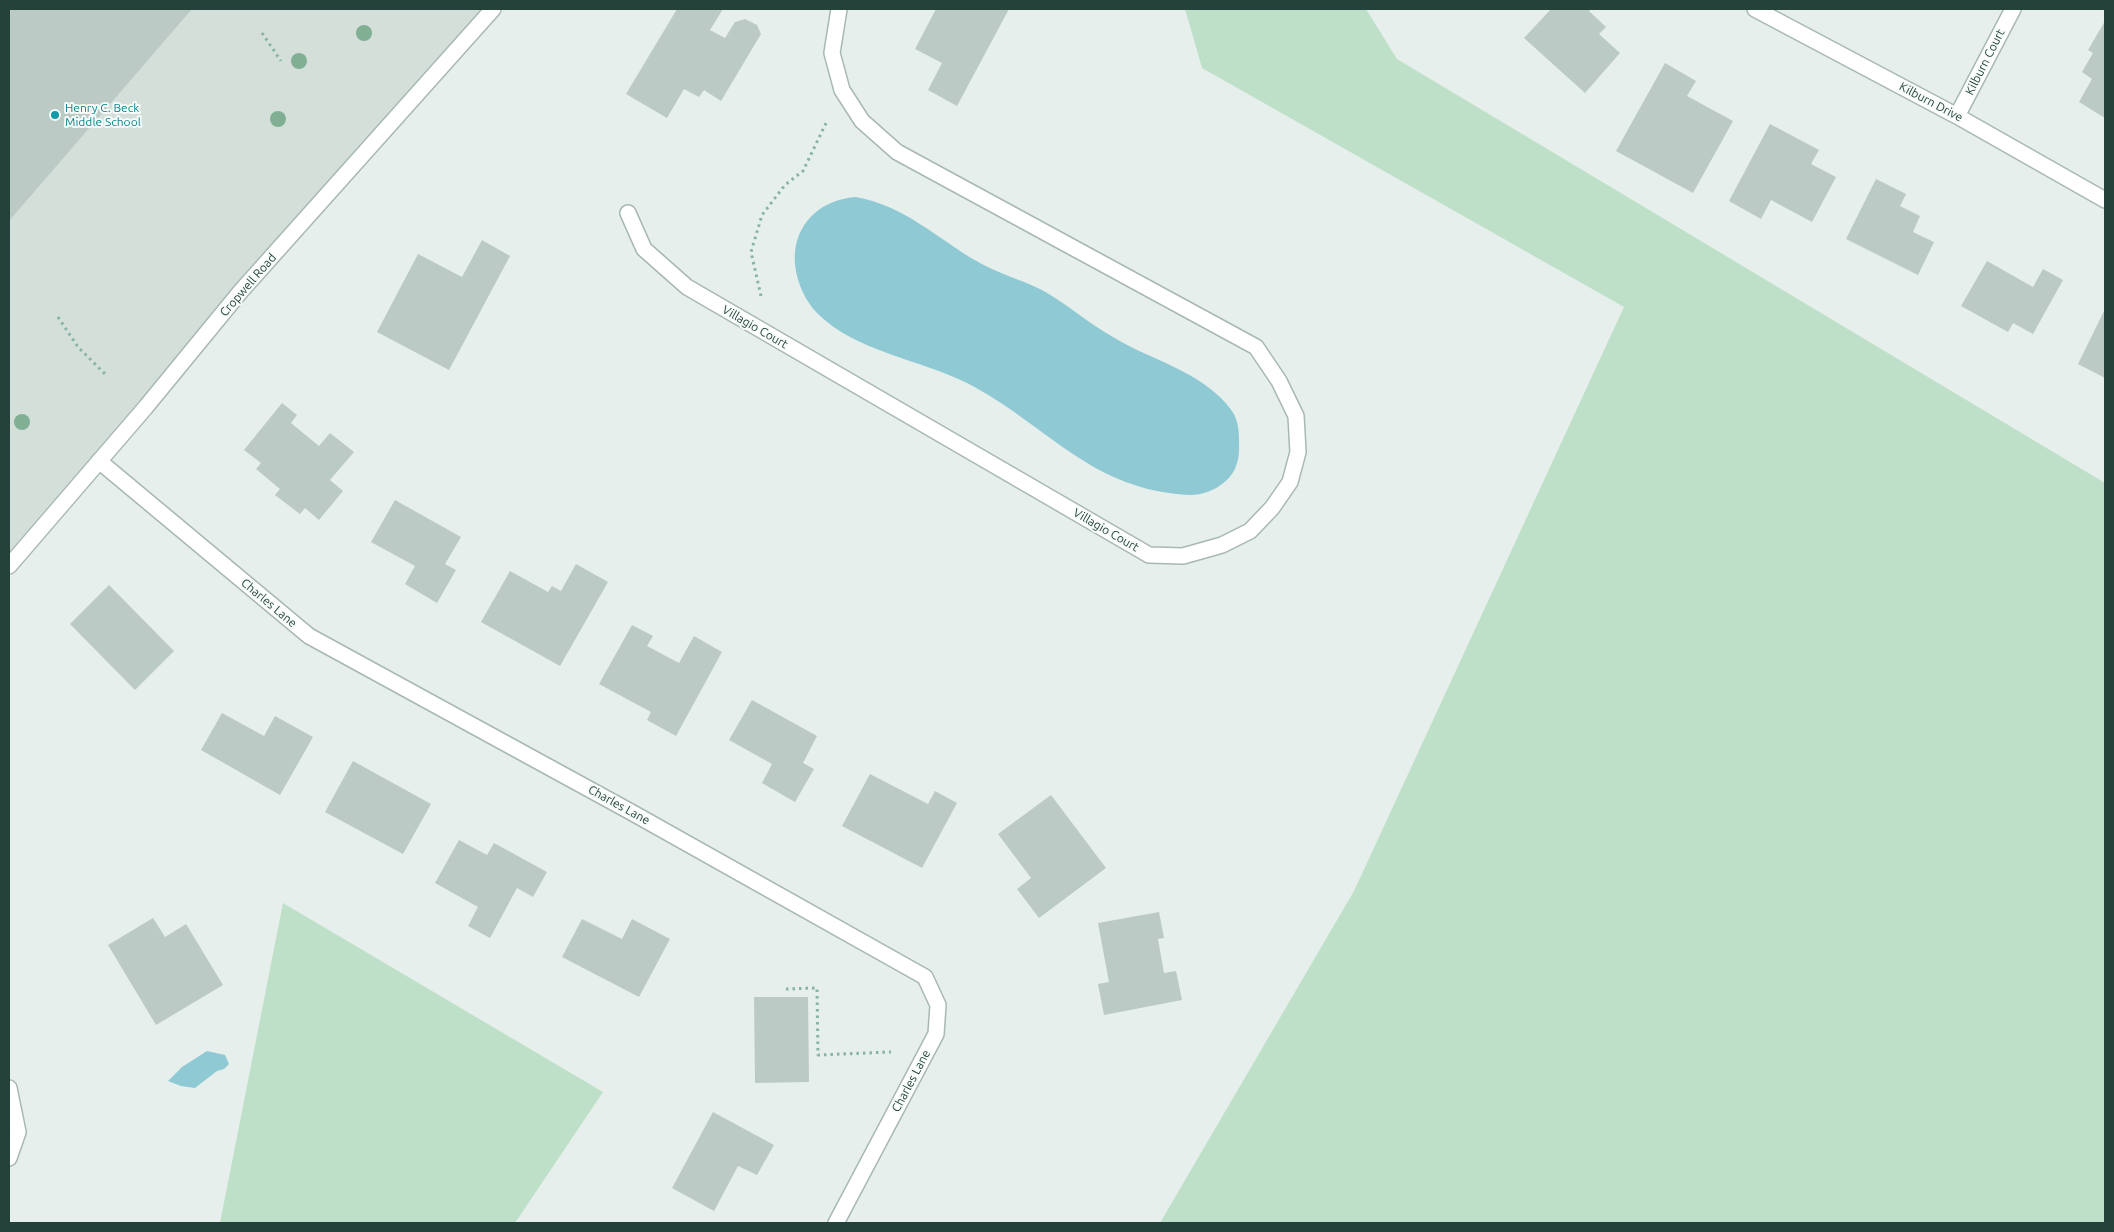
<!DOCTYPE html>
<style>
body{margin:0}
#map{position:relative;width:2114px;height:1232px;overflow:hidden;background:#e6efeb;font-family:Ubuntu,sans-serif}
canvas{display:block}
.frame{position:absolute;inset:0;border:10px solid #24423a;pointer-events:none}
</style>
<div id="map">
<canvas width="2114" height="1232"></canvas>
<div class="frame"></div>
</div>
<script>
const c = document.querySelector('canvas').getContext('2d');
c.lineJoin = 'round';
function fillPath(path, color) { c.fillStyle = color; c.fill(path, 'evenodd'); }
function stroke(path, color, width, dash) { c.strokeStyle = color; c.lineWidth = width; c.lineCap = dash ? 'butt' : 'round'; c.setLineDash(dash || []); c.stroke(path); }
function label(font, color, halo, rows, align = 'center') {
  c.font = font + ' Ubuntu,sans-serif'; c.lineWidth = 4; c.setLineDash([]); c.textBaseline = 'middle'; c.strokeStyle = halo; c.fillStyle = color; for (const [text, x, y, turn = 0] of rows) {
    c.save(); c.translate(x, y); c.rotate((+turn || 0) * Math.PI / 180); c.textAlign = isNaN(turn) ? turn : align; if (halo) c.strokeText(text, 0, 0); c.fillText(text, 0, 0); c.restore();
  }
}
const built = new Path2D(`
 M9,9H493L9,566Z`);
const green = new Path2D(`
 M1185,9H1366L1397,59L2105,483V1223H1160L1354,891L1624,307L1202,68Z
 M283,903L603,1092L515,1223H220Z`);
const water = new Path2D(`
 M856,197C906,206 937,239 980,263C1000,274 1022,280 1042,290C1067,304 1088,323 1113,337C1132,349 1154,357 1174,367C1195,377 1218,391 1232,411C1237,418 1239,429 1239,438C1239,447 1240,457 1236,466C1230,483 1209,495 1191,495C1091,491 1048,425 967,383C919,359 857,352 818,314C803,299 793,274 795,252C798,220 824,199 856,197Z
 M207,1051L225,1055L229,1064L224,1069L217,1071L195,1088L181,1086L168,1081L182,1067Z`);
const building = new Path2D(`
 M9,9H192L9,221Z
 M677,9H723L710,30L725,38L735,22L745,19L757,25L761,34L721,101L704,90L699,97L684,89L667,118L626,94Z
 M936,9H1009L957,106L928,90L942,63L915,49Z
 M1551,9H1591L1589,11L1606,27L1599,34L1620,53L1585,93L1524,38Z
 M2105,21V118L2079,102L2092,79L2082,72L2093,53L2088,50Z
 M1665,63L1696,81L1687,96L1733,121L1693,193L1616,151Z
 M1770,124L1819,150L1811,164L1836,177L1812,222L1771,200L1761,219L1729,201Z
 M1876,179L1906,194L1900,206L1920,216L1913,232L1934,242L1918,275L1846,239Z
 M482,240L510,256L449,370L377,332L418,254L462,277Z
 M1987,261L2033,287L2043,269L2063,280L2033,334L2013,323L2008,332L1961,306Z
 M2105,309V378L2078,364Z
 M282,403L297,415L291,423L319,446L330,433L354,452L330,480L343,491L319,520L305,508L300,514L275,495L280,489L256,469L261,463L244,450Z
 M395,500L461,537L445,564L456,570L437,603L405,584L415,566L371,542Z
 M576,564L608,582L560,666L481,622L510,571L548,592L552,586L561,591Z
 M109,585L174,651L135,690L70,624Z
 M632,625L653,636L647,646L679,663L694,636L722,652L676,736L647,720L651,712L599,684Z
 M752,700L817,736L803,763L814,769L795,802L762,783L772,764L729,740Z
 M222,713L264,736L275,716L313,737L280,795L201,750Z
 M353,761L431,804L403,854L325,812Z
 M870,774L928,804L935,791L957,803L922,868L842,826Z
 M1051,795L1106,868L1039,918L1017,889L1031,878L998,834Z
 M459,840L487,855L494,843L547,872L533,897L517,888L490,938L468,926L478,907L435,883Z
 M1159,912L1164,938L1158,939L1164,973L1176,971L1182,1000L1104,1015L1098,984L1109,982L1098,923Z
 M153,918L165,937L186,924L223,985L156,1025L108,945Z
 M582,919L622,939L632,919L670,939L639,997L562,957Z
 M754,997H808L809,1082L755,1083Z
 M713,1112L774,1145L757,1175L738,1166L714,1211L672,1188Z`);
const path = new Path2D(`
 M262,33L281,61
 M761,296L751,252L762,215L785,185L803,171L827,121
 M58,317L78,347L106,375
 M786,989L817,988L818,1055L891,1052`);
const minor = new Path2D(`
 M1755,9L1957,116L2105,200
 M1957,116L2013,9
 M628,213L644,249L687,287L1149,555L1183,556L1222,545L1250,531L1272,508L1290,482L1298,452L1296,416L1279,381L1256,347L897,152L862,121L842,90L832,53L839,9
 M99,461L309,636L631,812L925,977L938,1005L936,1034L836,1223
 M9,1088L18,1132L9,1158`);
const tertiary = new Path2D(`
 M9,566L145,408L241,291L493,9`);
const trees = [
 [364,33],
 [299,61],
 [278,119],
 [22,422]
];
const markers = [
 [55,115,5,"#0f9aa8"]
];
const streetNames = [
 ["Kilburn Court",1985,62,-63],
 ["Kilburn Drive",1931,102,28],
 ["Cropwell Road",248,285,-49],
 ["Villagio Court",755,327,30],
 ["Villagio Court",1106,530,30],
 ["Charles Lane",269,603,40],
 ["Charles Lane",619,805,29],
 ["Charles Lane",911,1081,-62]
];
const cultureNames = [
 ["Henry C. Beck",65,108],
 ["Middle School",65,122]
];
fillPath(built, '#d4dfda');
fillPath(green, '#bfe0c8');
fillPath(water, '#8ec9d4');
fillPath(building, '#bbcac4');
stroke(minor, '#a8b8b2', 18);
stroke(tertiary, '#a8b8b2', 18);
stroke(path, '#86b3a5', 3, [2.5, 4]);
stroke(minor, '#fff', 15);
stroke(tertiary, '#fff', 15);
c.fillStyle = '#80af93';
for (const [x, y] of trees) { c.beginPath(); c.arc(x, y, 8, 0, 2 * Math.PI); c.fill(); }
for (const [x, y, r, color] of markers) { const dot = new Path2D(); dot.arc(x, y, r, 0, 2 * Math.PI); c.fillStyle = color; c.fill(dot); stroke(dot, '#f7fbf9', 2); }
label('12px', '#24423a', '#f7fbf9', streetNames);
label('12px', '#0d838f', '#f7fbf9', cultureNames, 'left');
</script>
